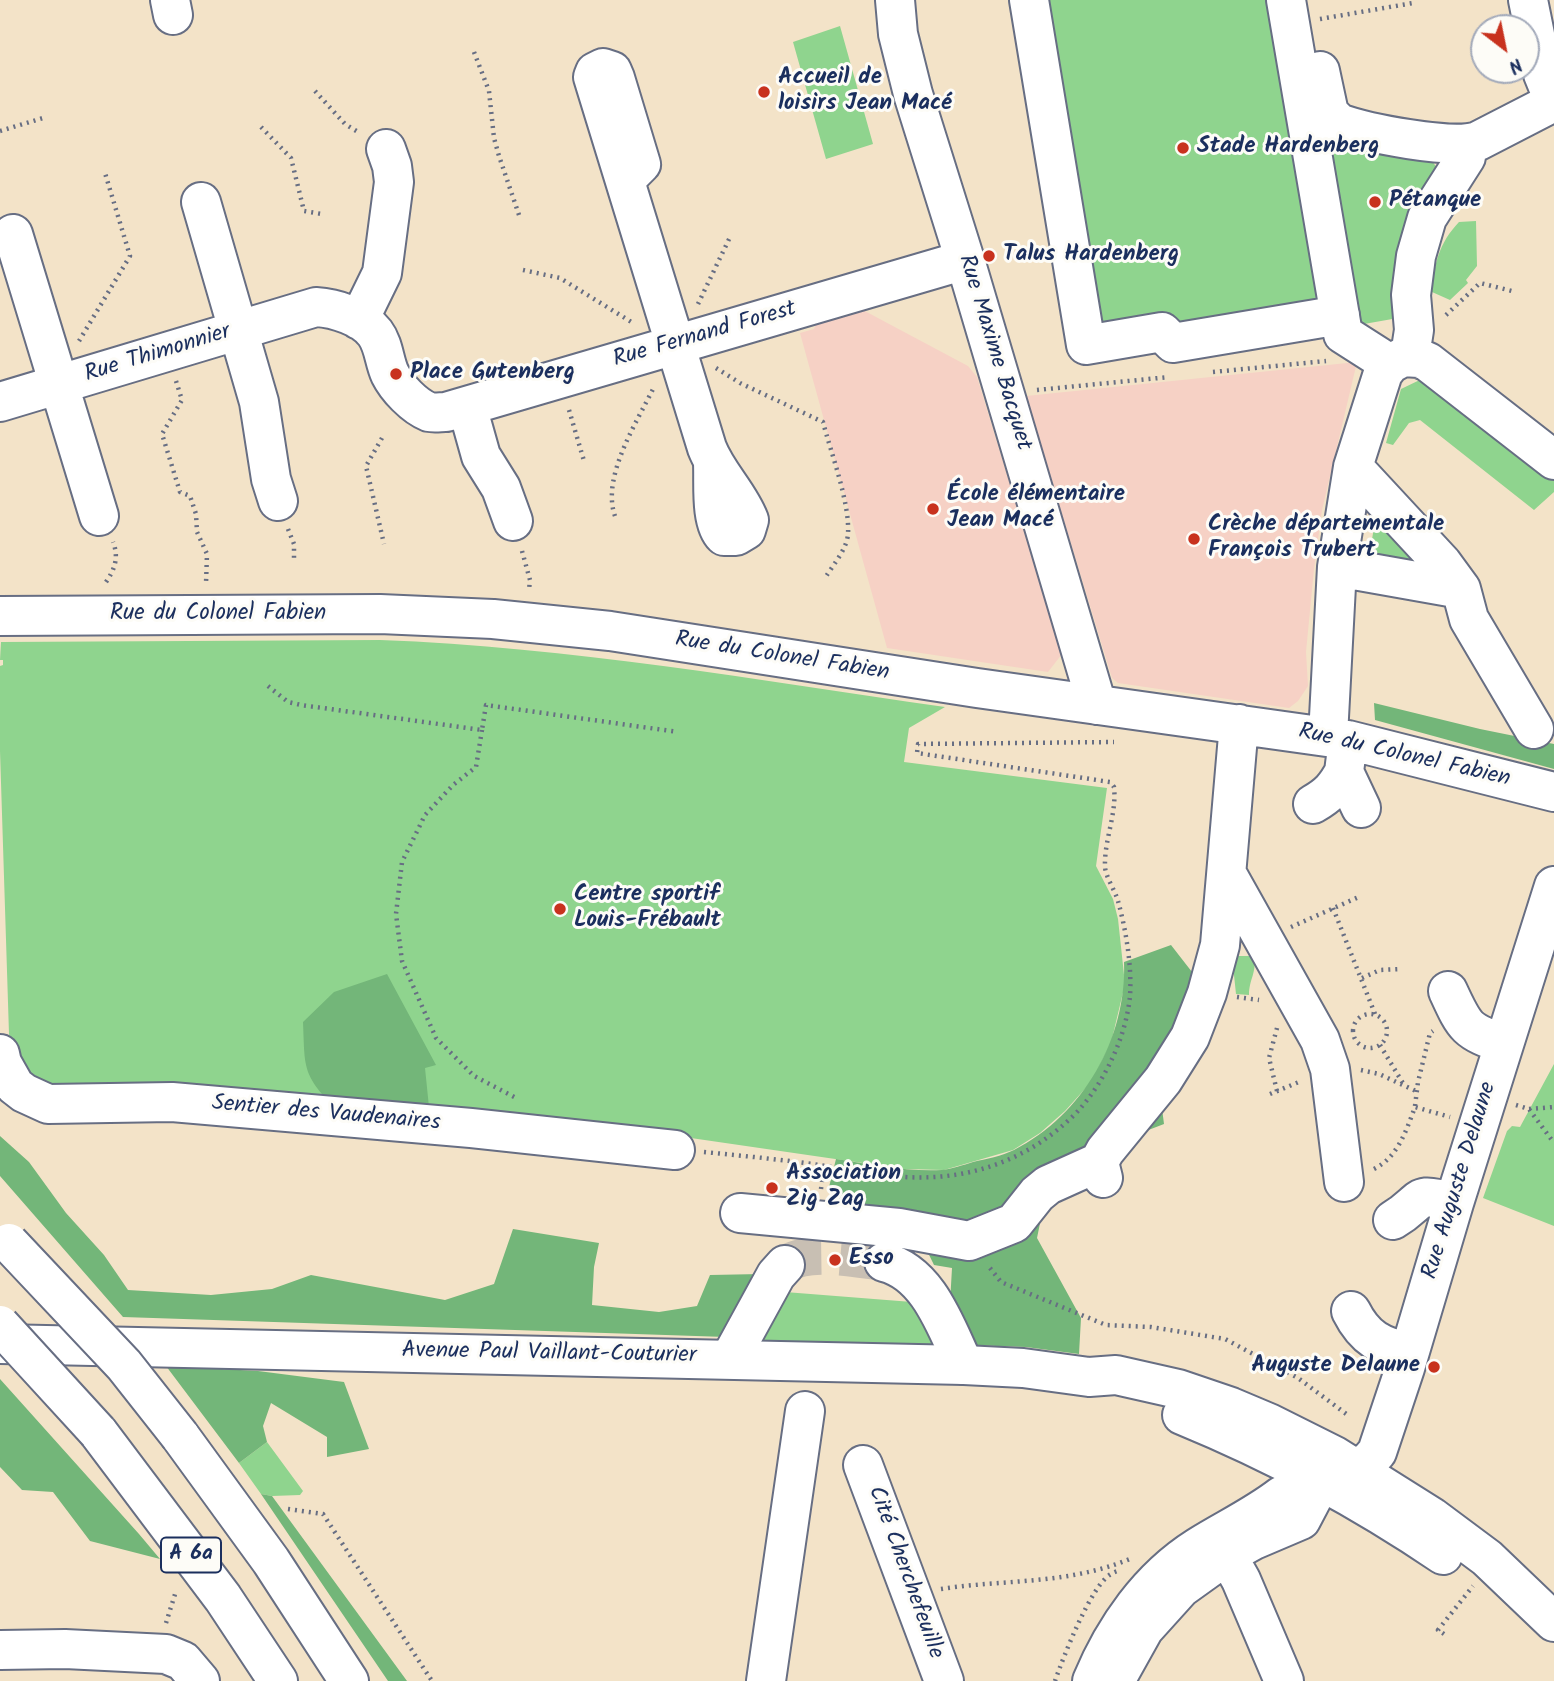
<!DOCTYPE html>
<meta charset="utf-8">
<style>
body{margin:0}
#map{position:relative;width:1554px;height:1681px;overflow:hidden;background:#f3e3c8;font-family:Kalam,sans-serif}
canvas{display:block}
.north{position:absolute;left:1470px;top:14px;width:70px;height:70px;box-sizing:border-box;background:#fdfcf7;border:2px solid #a3aaba;border-radius:50%;rotate:148deg;font-size:19px;font-weight:700;line-height:28px;text-align:center;color:#1b2f5e}
.north::after{content:'';display:block;margin:auto;width:24px;height:32px;background:#c8321e;clip-path:polygon(50% 0,100% 100%,50% 72%,0 100%)}
</style>
<div id="map">
<canvas width="1554" height="1681"></canvas>
<div class="north">N</div>
</div>
<script>
const c = document.querySelector('canvas').getContext('2d');
c.lineJoin = 'round';
function fillPath(path, color) { c.fillStyle = color; c.fill(path, 'evenodd'); }
function stroke(path, color, width, dash) { c.strokeStyle = color; c.lineWidth = width; c.lineCap = dash ? 'butt' : 'round'; c.setLineDash(dash || []); c.stroke(path); }
function label(font, color, halo, rows, align = 'center') {
  c.font = font + ' Kalam,sans-serif'; c.lineWidth = 6; c.setLineDash([]); c.textBaseline = 'middle'; c.strokeStyle = halo; c.fillStyle = color; for (const [text, x, y, turn = 0] of rows) {
    c.save(); c.translate(x, y); c.rotate((+turn || 0) * Math.PI / 180); c.textAlign = isNaN(turn) ? turn : align; if (halo) c.strokeText(text, 0, 0); c.fillText(text, 0, 0); c.restore();
  }
}
const built = new Path2D(`
 M861,309L968,366L977,377L1062,654L1048,672L887,648L800,333L814,329L817,322Z
 M1357,362L1322,510L1314,569L1306,652L1308,686L1298,701L1289,708L1118,683L1112,678L1026,396Z`);
const green = new Path2D(`
 M1034,0H1282L1332,297L1090,337Z
 M840,26L873,144L826,159L793,42Z
 M1340,141L1430,158L1437,168L1398,318L1347,327L1323,156Z
 M1476,221L1477,266L1466,280L1468,283L1450,300L1432,292C1434,264 1439,243 1459,222Z
 M1426,377L1554,477V492L1534,510L1420,420L1409,423L1393,445L1386,443L1401,389Z
 M1378,504L1433,565L1369,557Z
 M380,640C570,647 757,680 945,707L909,728L904,762L1107,788L1096,866L1113,899L1118,919L1125,984L1111,1043L1092,1081L1065,1111L1040,1133L1013,1150L944,1170L904,1169L629,1129L39,1087L12,1051L9,1034L0,751V666L3,665V660H0L1,642Z
 M1232,956H1254C1257,973 1249,979 1249,995L1236,994Z
 M1554,1064V1226L1483,1198L1507,1131L1512,1126L1520,1127Z
 M785,1292L912,1302L934,1345L756,1341Z
 M267,1442L303,1491L300,1495L272,1496L261,1494L239,1463Z`);
const forest = new Path2D(`
 M1374,703L1480,729L1554,744V769L1375,720Z
 M1171,945L1192,972L1191,995L1161,1101L1164,1124L1099,1149L1047,1189L1037,1238L1081,1318L1079,1354L1026,1347L969,1345L950,1303L952,1268L934,1265L914,1224C881,1220 848,1218 829,1187L836,1159C870,1164 907,1172 942,1170C952,1169 963,1165 973,1162C986,1159 1002,1156 1014,1150C1083,1115 1127,1038 1124,962Z
 M387,974L436,1065L425,1068L430,1117L335,1108C302,1074 305,1068 303,1022L334,992Z
 M0,1136L29,1162L66,1213L104,1255L128,1290L211,1295L272,1289L311,1275L445,1300L494,1284L513,1229L599,1243L594,1267L592,1305L659,1312L697,1306L710,1275L761,1274L726,1337L123,1317L0,1176Z
 M166,1366L258,1371L344,1382L369,1449L327,1457V1437L271,1403L263,1426L267,1442L239,1463Z
 M0,1379L139,1534L160,1559L90,1541L53,1492L22,1490L0,1467Z
 M261,1494L272,1496L407,1681H388Z`);
const minorTunnel = new Path2D(`
 M785,1265C808,1248 857,1259 884,1262`);
const path = new Path2D(`
 M1320,19L1413,3L1412,0
 M474,52L489,91L494,138L499,156L520,218
 M315,91L345,124L358,132
 M261,127L291,158L304,211L322,214
 M0,131L43,118
 M523,270L560,278L633,323
 M698,304L731,235
 M1446,315L1480,283L1512,291
 M79,341L130,256L105,173
 M716,368L740,383L823,422C831,453 850,503 848,534C847,549 833,565 825,578
 M1213,372L1326,361
 M176,381L182,400L162,434L180,492L190,496L196,514L197,532L207,554L206,584
 M1037,390L1169,377
 M569,410L584,461
 M382,438L366,466L384,544
 M615,516C601,477 637,422 654,387
 M288,529L294,544V559
 M522,551L530,580L529,590
 M106,582C115,569 119,557 113,542
 M268,686L288,702L301,705L482,730L486,705L678,732
 M482,730L476,767L453,785L425,815L402,862L396,914L402,961L436,1038L474,1076L518,1099
 M1333,908L1375,1014
 M1291,927L1361,896
 M1362,978L1380,970L1401,969
 M1237,997L1259,1000
 M1353 1031a17 17 0 1 1 34 0a17 17 0 1 1-34 0Z
 M1277,1028L1269,1058L1277,1091
 M1380,1045L1404,1085
 M1361,1070L1379,1074L1418,1092
 M1270,1094L1299,1082
 M1516,1105L1529,1109L1554,1143
 M1415,1106L1418,1082L1430,1033L1433,1031
 M1529,1109L1554,1107
 M704,1152C745,1156 786,1160 826,1166C852,1169 879,1176 905,1177C970,1181 1032,1159 1078,1111C1105,1081 1126,1037 1130,996C1132,966 1126,930 1118,901C1115,890 1106,878 1105,867C1104,840 1117,814 1114,787L1110,782L917,753L918,744L1114,742
 M1374,1169C1398,1157 1406,1131 1415,1107L1450,1117
 M821,1189L824,1165
 M990,1268L1001,1282L1106,1325L1151,1327L1225,1339L1298,1378L1349,1416
 M288,1509L323,1514L432,1681
 M941,1589C1006,1579 1069,1585 1132,1558
 M166,1623L176,1591
 M1444,1634L1438,1630L1473,1586
 M1055,1681C1063,1658 1091,1585 1111,1574C1114,1572 1118,1571 1121,1570`);
const minor = new Path2D(`
 M170,0L173,15
 M895,0L898,34L913,94L965,260L1097,705
 M1029,0L1086,345L1162,332L1173,343L1340,315
 M1286,0L1343,334L1390,364
 M1528,0L1543,74L1554,101
 M1320,71L1329,113L1339,123C1366,133 1452,150 1478,141L1554,102
 M626,179L641,164L615,78L612,71L603,68L595,72L593,77L707,448C717,474 739,494 749,520L746,530L736,536H724C710,522 714,483 713,464
 M201,202L259,402L271,479L278,501
 M13,234L99,516
 M359,320L382,273L394,182L392,166L386,149
 M1410,356L1414,330L1411,295L1416,256L1427,218L1466,157L1467,145
 M0,402L316,307C335,308 363,317 375,333C384,345 384,361 390,374C397,388 414,406 429,412C434,413 441,412 446,412L965,260
 M467,406L481,456L501,488L513,521
 M1353,467L1442,563L1461,589L1469,619L1534,729
 M1337,567L1461,589
 M0,616L380,614L493,619L610,631L977,688L1348,740L1554,792
 M1328,736L1337,567L1353,467L1383,373L1390,364L1403,357L1419,358L1428,362L1554,460
 M1348,740L1344,772L1361,808
 M1313,804C1329,795 1336,787 1344,772
 M1227,874L1320,1040L1330,1069L1344,1182
 M1448,991C1465,1028 1466,1031 1504,1044
 M0,1054L2,1063L15,1086L24,1093L48,1104L172,1102L471,1128L675,1150
 M1103,1178L1099,1162L1105,1151L1163,1080L1190,1037L1207,993L1220,945L1239,724
 M740,1213L899,1228L969,1241L1014,1223L1037,1194L1048,1185L1099,1162
 M1393,1220C1425,1201 1412,1190 1454,1203
 M884,1262C929,1273 946,1328 964,1365
 M1351,1311C1365,1339 1381,1346 1409,1353
 M730,1359L776,1275L785,1265
 M863,1465L944,1681
 M1227,1555L1241,1580L1284,1681
 M0,1650L65,1649L166,1654L183,1661L200,1681
 M766,1681L805,1411
 M1115,1681L1144,1629L1181,1588L1227,1555L1254,1540L1301,1520L1321,1482L1357,1469L1370,1460L1377,1452L1405,1368L1454,1203L1554,886`);
const major = new Path2D(`
 M0,1344L964,1365L1023,1368L1089,1377L1116,1375L1178,1389L1231,1407L1269,1423L1335,1456L1432,1517L1487,1558L1554,1622
 M1182,1415C1272,1452 1362,1500 1443,1555
 M1092,1681C1114,1628 1149,1578 1198,1547C1225,1530 1255,1516 1281,1496L1293,1490L1321,1482`);
const highway = new Path2D(`
 M98,1432L223,1598L278,1681
 M180,1436L271,1561L349,1681`);
const highwayBridge = new Path2D(`
 M9,1243L124,1365L180,1436
 M0,1325L98,1432`);
const markers = [
 [764,92,7,"#c8321e"],
 [1183,148,7,"#c8321e"],
 [1375,202,7,"#c8321e"],
 [989,256,7,"#c8321e"],
 [396,374,7,"#c8321e"],
 [933,509,7,"#c8321e"],
 [1194,539,7,"#c8321e"],
 [560,909,7,"#c8321e"],
 [772,1188,7,"#c8321e"],
 [835,1260,7,"#c8321e"],
 [1434,1367,7,"#c8321e"]
];
const shields = [
 [191,1555,60]
];
const shieldNames = [
 ["A 6a",191,1555]
];
const poiNames = [
 ["Accueil de",778,79],
 ["loisirs Jean Macé",778,105],
 ["Stade Hardenberg",1197,148],
 ["Pétanque",1389,202],
 ["Talus Hardenberg",1003,256],
 ["Place Gutenberg",410,374],
 ["École élémentaire",947,496],
 ["Jean Macé",947,522],
 ["Crèche départementale",1208,526],
 ["François Trubert",1208,552],
 ["Centre sportif",574,896],
 ["Louis-Frébault",574,922],
 ["Association",786,1175],
 ["Zig Zag",786,1201],
 ["Esso",849,1260],
 ["Auguste Delaune",1420,1367,"right"]
];
const streetNames = [
 ["Rue Fernand Forest",705,336,-16],
 ["Rue Maxime Bacquet",993,353,73],
 ["Rue Thimonnier",158,355,-17],
 ["Rue du Colonel Fabien",218,615],
 ["Rue du Colonel Fabien",782,658,9],
 ["Rue du Colonel Fabien",1404,757,13],
 ["Sentier des Vaudenaires",326,1115,5],
 ["Rue Auguste Delaune",1461,1181,-73],
 ["Avenue Paul Vaillant-Couturier",549,1355,1],
 ["Cité Cherchefeuille",904,1573,70]
];
fillPath(built, '#f6d1c5');
fillPath(green, '#8fd48e');
fillPath(forest, '#73b679');
stroke(minorTunnel, '#c8bfb3', 38, [38, 19]);
stroke(minor, '#676e83', 42);
stroke(major, '#676e83', 42);
stroke(highway, '#676e83', 42);
stroke(path, '#676e83', 4.5, [2, 5]);
stroke(minor, '#fff', 38);
stroke(major, '#fff', 38);
stroke(highway, '#fff', 38);
stroke(highwayBridge, '#676e83', 42, []);
stroke(highwayBridge, '#fff', 38);
for (const [x, y, r, color] of markers) { const dot = new Path2D(); dot.arc(x, y, r, 0, 2 * Math.PI); c.fillStyle = color; c.fill(dot); stroke(dot, '#fdfcf7', 2.5); }
for (const [x, y, w] of shields) { const box = new Path2D(); box.roundRect(x - w / 2, y - 17.5, w, 35, 5); c.fillStyle = '#fdfcf7'; c.fill(box); stroke(box, '#1b2f5e', 2); }
label('bold 21px', '#1b2f5e', null, shieldNames);
label('bold 23px', '#1b2f5e', '#fdfcf7', poiNames, 'left');
label('23px', '#1b2f5e', '#fdfcf7', streetNames);
</script>
